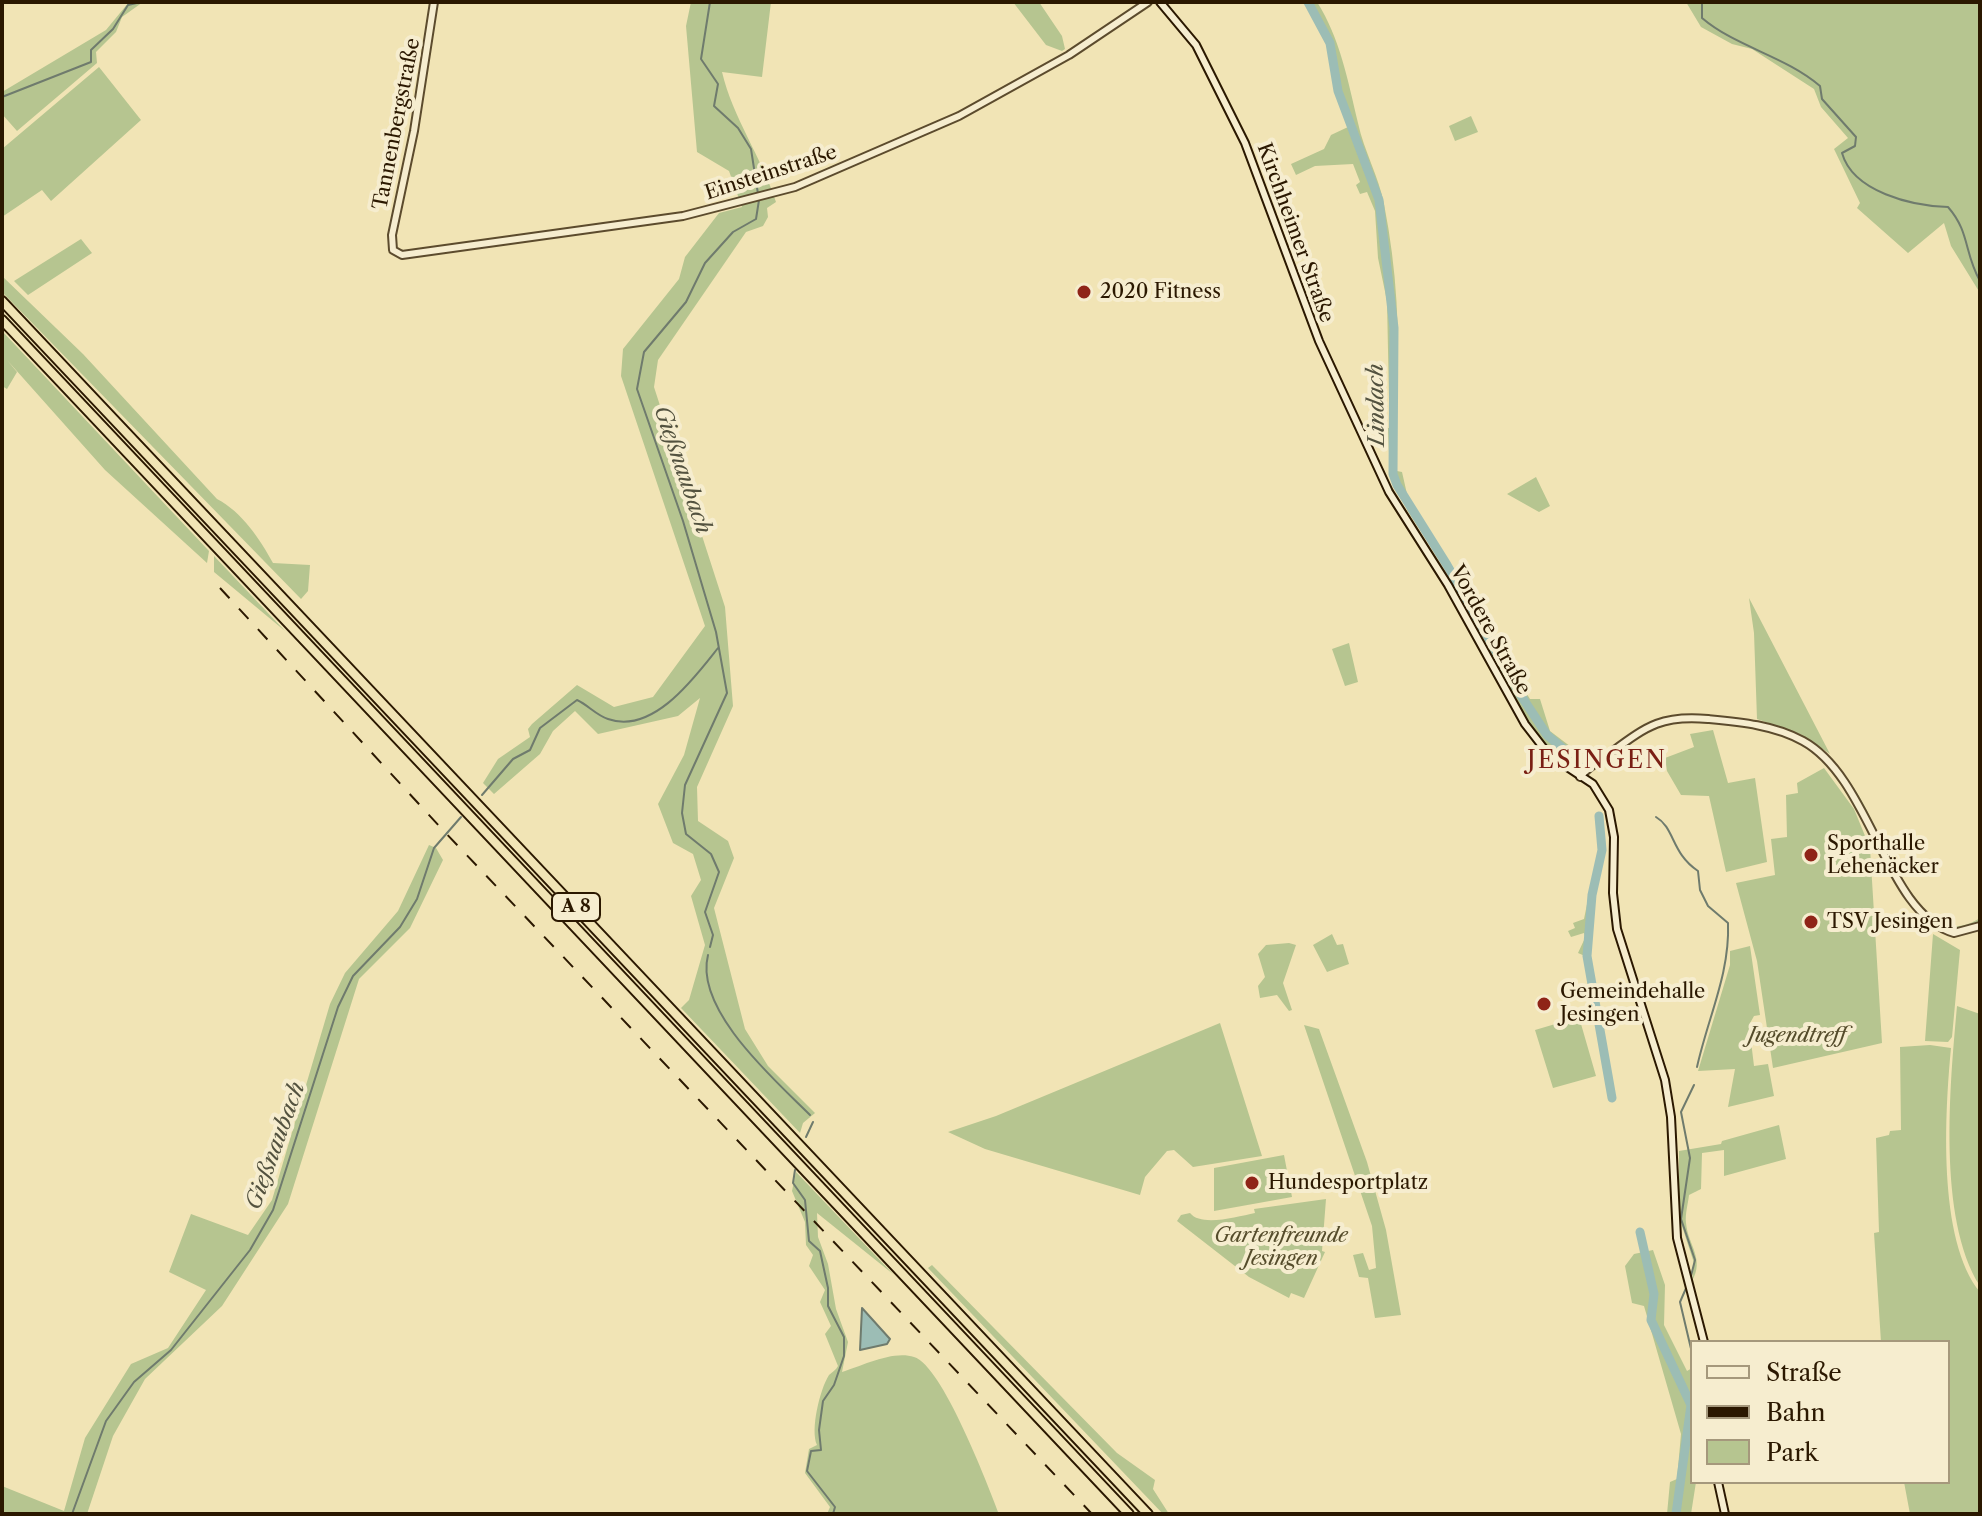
<!DOCTYPE html>
<meta charset="utf-8">
<style>
body{margin:0}
#map{position:relative;width:1982px;height:1516px;overflow:hidden;background:#f1e4b5;font-family:"Libre Caslon Text",serif}
canvas{display:block}
.frame{position:absolute;inset:0;border:4px solid #2b1800;pointer-events:none}
.legend{position:absolute;left:1690px;top:1340px;width:260px;height:144px;box-sizing:border-box;background:#f6edcf;border:2px solid #a5987c;margin:0;padding:10px 14px;list-style:none;font-size:24px;color:#2b1800}
.legend li{display:flex;align-items:center;gap:16px;height:40px}
.legend b{width:40px;border:2px solid #a5987c}
</style>
<div id="map">
<canvas width="1982" height="1516"></canvas>
<div class="frame"></div>
<ul class="legend">
<li><b style="height:10px;background:#f6edcf"></b>Straße</li>
<li><b style="height:10px;background:#2b1800"></b>Bahn</li>
<li><b style="height:22px;background:#b6c590"></b>Park</li>
</ul>
</div>
<script>
const c = document.querySelector('canvas').getContext('2d');
c.lineJoin = 'round';
function fillPath(path, color) { c.fillStyle = color; c.fill(path, 'evenodd'); }
function stroke(path, color, width, dash) { c.strokeStyle = color; c.lineWidth = width; c.lineCap = dash ? 'butt' : 'round'; c.setLineDash(dash || []); c.stroke(path); }
function label(font, color, halo, rows, align = 'center') {
  c.font = font + ' "Libre Caslon Text",serif'; c.lineWidth = 8; c.setLineDash([]); c.textBaseline = 'middle'; c.strokeStyle = halo; c.fillStyle = color; for (const [text, x, y, turn = 0] of rows) {
    c.save(); c.translate(x, y); c.rotate((+turn || 0) * Math.PI / 180); c.textAlign = isNaN(turn) ? turn : align; if (halo) c.strokeText(text, 0, 0); c.fillText(text, 0, 0); c.restore();
  }
}
const green = new Path2D(`
 M129,2H143L122,17L116,32L96,52L97,63L17,131L2,114V92L106,30Z
 M691,2H771L762,77L722,72C733,118 761,156 776,202L767,208L768,217L763,226L746,232L658,360L654,387L725,607L733,706L697,787L698,821L728,841L734,858L714,908L745,1029L768,1066L815,1113L803,1123L800,1133L681,1008L689,1000L705,945L691,896L701,880L693,854L673,843L658,804L684,755L700,698L678,716L598,734L575,711L553,731L540,754L494,794L483,783L498,759L530,737L528,729L532,724L577,685L614,707L653,697L705,626L621,376L623,349L679,279L685,257L719,213L742,207L729,171L697,152L686,26Z
 M1013,2H1039L1062,36L1065,49L1062,51L1046,45Z
 M1305,2H1317C1340,38 1348,81 1358,123C1364,151 1379,177 1384,204C1397,270 1400,332 1397,399H1389L1387,301L1378,258L1375,211L1367,192L1360,194L1356,185L1360,182L1353,164L1315,166L1296,175L1291,164L1324,149L1331,135L1348,127L1337,96L1328,44Z
 M1686,2H1980V293L1951,246L1944,223L1908,253L1857,208L1860,203L1834,149L1848,138L1821,107L1814,89L1752,49L1732,44L1701,27Z
 M99,67L141,120L51,201L42,190L2,217V149Z
 M1471,116L1478,132L1455,141L1449,126Z
 M81,239L92,253L28,295L14,281Z
 M2,276L83,354L217,499C242,512 260,539 273,563L310,565L308,591L301,599L2,292Z
 M2,331L209,551L207,563L105,470L7,360L17,372L7,389L2,386Z
 M1388,428H1397V471L1402,472L1407,494H1399L1390,476Z
 M1536,477L1550,506L1539,512L1507,494Z
 M1409,503L1488,622L1483,627L1445,558L1440,560L1407,510Z
 M214,556L285,631L214,572Z
 M1749,598L1830,754L1802,735L1757,719L1754,633Z
 M1349,643L1358,682L1345,686L1332,649Z
 M1490,646L1504,671L1512,670L1530,699H1540L1550,731L1579,753L1568,763C1529,739 1509,691 1488,652Z
 M1713,730L1728,783L1755,778L1767,862L1726,872L1709,796L1681,795L1667,771L1665,758L1694,747L1690,734Z
 M1830,756C1840,769 1851,782 1859,796C1880,831 1905,900 1939,921C1954,930 1967,926 1980,918V923C1921,949 1892,858 1870,819C1858,797 1843,777 1827,757Z
 M1824,768L1854,809L1870,848L1882,1043L1773,1068L1757,961L1736,883L1775,875L1771,839L1787,837L1786,795L1798,793L1797,783Z
 M1601,828L1585,956L1578,953L1585,938L1584,933L1571,937L1568,931L1575,928L1573,923L1584,919L1598,850L1597,829Z
 M429,845L436,848L443,860L410,928L359,979L288,1204L222,1306L145,1379L113,1436L87,1514H2V1486L64,1511L85,1438L131,1364L168,1348L206,1290L169,1272L191,1214L248,1235L272,1200L330,1004L345,973L398,911Z
 M1332,934L1337,945L1343,944L1349,964L1327,972L1313,945Z
 M1933,934L1960,950L1952,1037L1948,1042L1925,1041Z
 M1289,943L1296,945L1283,983L1292,1010L1289,1011L1277,995L1260,998L1258,986L1265,977L1258,954L1266,945Z
 M1750,946L1760,1015L1754,1016L1749,1025L1754,1066L1768,1064L1774,1096L1728,1107L1735,1069L1698,1071L1730,965V951Z
 M1957,1006L1980,1014V1286C1937,1218 1950,1084 1957,1006Z
 M1579,1017L1596,1076L1553,1088L1535,1030Z
 M1220,1023L1262,1156L1193,1167L1174,1150L1167,1151L1145,1177L1140,1195L985,1149L948,1132L996,1116Z
 M1304,1025L1319,1029L1367,1162L1386,1230L1401,1315L1375,1318L1368,1278L1359,1277L1353,1255L1363,1253L1369,1270L1376,1268L1372,1226Z
 M1930,1045L1951,1048C1945,1111 1937,1240 1980,1292V1514H1910L1904,1482H1948V1342H1881L1874,1233L1879,1232L1876,1138L1889,1135L1890,1131L1901,1130L1900,1047Z
 M1779,1125L1786,1159L1724,1176V1150L1702,1153L1701,1189L1689,1195C1688,1204 1685,1214 1686,1223C1688,1245 1705,1259 1692,1281L1694,1263L1679,1217V1151L1721,1144L1722,1141Z
 M1284,1155L1292,1197L1214,1211V1168Z
 M796,1172L893,1274L817,1213L818,1237L828,1264L836,1309L848,1342L842,1372C862,1366 893,1350 914,1357C942,1365 988,1485 999,1514H827L830,1507L805,1473L809,1449L817,1445C810,1430 820,1389 829,1375C832,1372 836,1370 838,1366L825,1334L831,1326L820,1302L825,1290L809,1266L813,1255L806,1245L805,1222L792,1191Z
 M1326,1199L1322,1251L1325,1252L1304,1298L1291,1293L1289,1298L1249,1277L1177,1221L1181,1215L1190,1213C1201,1227 1236,1217 1255,1213L1254,1209Z
 M1653,1250L1665,1285L1664,1325L1687,1371L1692,1368V1482H1696L1691,1514H1667L1670,1482L1677,1479L1681,1434L1644,1306L1632,1303L1625,1266L1634,1254Z
 M932,1265L1117,1453L1155,1480L1153,1489L1169,1514H1163L928,1268Z`);
const water = new Path2D(`
 M862,1308L890,1339L887,1344L860,1350Z`);
const stream = new Path2D(`
 M710,2L701,59L718,84L714,106L738,128L751,149L758,194
 M1702,2V18C1736,47 1785,56 1820,86L1822,99L1856,137L1855,146L1842,153C1853,192 1912,206 1948,207C1970,232 1964,253 1980,281
 M2,97L91,62V50L113,29L128,5L141,2
 M482,795L513,759L530,750L540,728L577,700C588,705 596,715 608,719C653,735 695,677 718,648
 M1656,817C1675,828 1671,853 1698,871L1700,890L1708,906L1728,923C1730,974 1708,1017 1697,1067
 M710,947L713,935L705,912L719,872L711,854L686,834L682,813L685,785L727,693L716,632L683,521L637,389L644,352L686,302L705,263L733,232L756,219L759,200
 M708,955C694,1010 776,1081 810,1115
 M806,1137L813,1122
 M795,1170L793,1183L805,1200L809,1241L820,1251L828,1288V1306L844,1337V1356L834,1385L823,1401L819,1430L821,1450L811,1451L807,1471L835,1507L833,1514
 M1691,1276L1695,1260L1681,1219L1690,1158L1681,1112L1694,1085
 M1687,1286L1680,1302L1692,1353
 M1691,1405H1692
 M72,1514L106,1421L134,1382L171,1350L250,1250L273,1210L338,1007L353,976L400,927L417,899L434,848L461,817`);
const river = new Path2D(`
 M1308,2L1330,43L1338,91L1379,200L1394,328L1393,474L1397,485L1447,565L1520,694L1547,735L1573,757L1579,766
 M1599,816L1602,850L1592,895L1587,956L1612,1098
 M1640,1232L1654,1294L1651,1320L1691,1405L1676,1514`);
const tertiary = new Path2D(`
 M434,2L414,131L392,235L393,250L402,255L683,216L795,187L959,116L1069,55L1148,2
 M1580,777C1589,766 1602,759 1613,751C1648,725 1663,715 1708,719C1740,722 1774,725 1803,741C1872,779 1885,913 1954,933L1980,926`);
const secondary = new Path2D(`
 M1160,2L1196,45L1245,143L1319,341L1389,492L1448,585L1525,724L1549,755L1593,784L1609,810L1614,837L1613,893L1617,929L1665,1080L1671,1117L1677,1238L1704,1342
 M1718,1482L1725,1514`);
const motorway = new Path2D(`
 M2,301L1148,1514
 M2,320L1129,1514`);
const rail = new Path2D(`
 M220,588L441,828L1092,1514`);
const markers = [
 [1084,292,8,"#8f2418"],
 [1811,855,8,"#8f2418"],
 [1811,922,8,"#8f2418"],
 [1544,1004,8,"#8f2418"],
 [1252,1183,8,"#8f2418"]
];
const shields = [
 [576,907,48]
];
const shieldNames = [
 ["A 8",576,907]
];
const streetNames = [
 ["Tannenbergstraße",397,124,-79],
 ["Einsteinstraße",771,173,-18],
 ["Kirchheimer Straße",1295,233,70],
 ["Vordere Straße",1490,630,61]
];
const poiNames = [
 ["2020 Fitness",1100,292],
 ["Sporthalle",1827,844],
 ["Lehenäcker",1827,867],
 ["TSV Jesingen",1827,922],
 ["Gemeindehalle",1560,992],
 ["Jesingen",1560,1015],
 ["Hundesportplatz",1268,1183]
];
const parkNames = [
 ["Jugendtreff",1797,1036],
 ["Gartenfreunde",1281,1236],
 ["Jesingen",1281,1259]
];
const waterNames = [
 ["Lindach",1377,405,-91],
 ["Gießnaubach",682,470,71],
 ["Gießnaubach",276,1146,-70]
];
const quarterNames = [
 ["JESINGEN",1597,761]
];
fillPath(green, '#b6c590');
fillPath(water, '#9cbdb5');
stroke(water, '#6f7b6d', 2);
stroke(stream, '#6f7b6d', 2);
stroke(river, '#9cbdb5', 9);
stroke(tertiary, '#5c4b2d', 10);
stroke(secondary, '#2b1800', 10);
stroke(motorway, '#2b1800', 12);
stroke(tertiary, '#f6edcf', 6);
stroke(secondary, '#f6edcf', 6);
stroke(motorway, '#f1e4b5', 8);
stroke(rail, '#2b1800', 2, [14, 14]);
for (const [x, y, r, color] of markers) { const dot = new Path2D(); dot.arc(x, y, r, 0, 2 * Math.PI); c.fillStyle = color; c.fill(dot); stroke(dot, '#f6edcf', 3); }
for (const [x, y, w] of shields) { const box = new Path2D(); box.roundRect(x - w / 2, y - 14, w, 28, 6); c.fillStyle = '#f6edcf'; c.fill(box); stroke(box, '#2b1800', 2); }
label('bold 18px', '#2b1800', null, shieldNames);
label('20px', '#2b1800', '#f6edcf', streetNames);
label('20px', '#2b1800', '#f6edcf', poiNames, 'left');
label('italic 20px', '#554c2b', '#f6edcf', parkNames);
label('italic 22px', '#53523f', '#f6edcf', waterNames);
c.letterSpacing = '2px';
label('24px', '#7a1f14', '#f6edcf', quarterNames);
c.letterSpacing = '0px';
</script>
